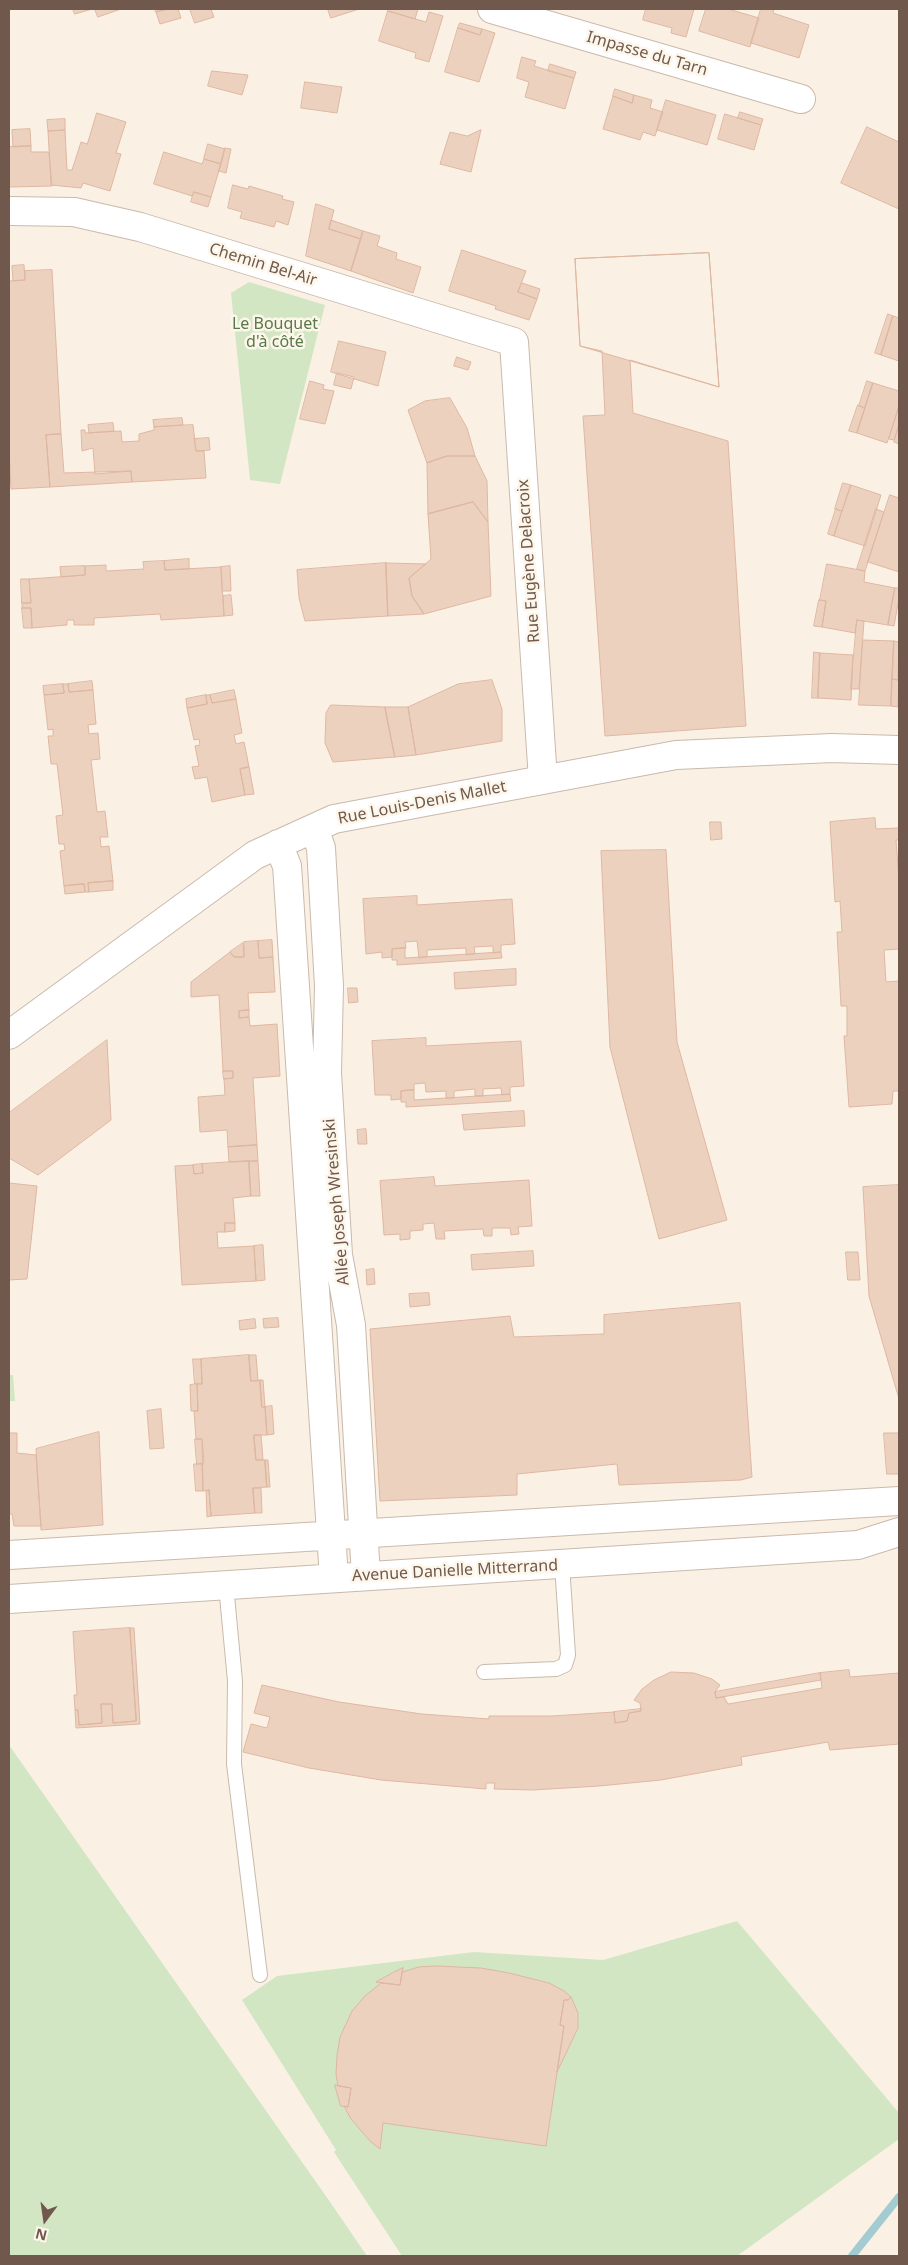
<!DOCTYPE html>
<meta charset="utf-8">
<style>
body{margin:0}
#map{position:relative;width:908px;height:2265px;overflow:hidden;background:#faf1e4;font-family:"Noto Sans",sans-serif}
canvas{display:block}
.frame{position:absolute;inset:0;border:10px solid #70594c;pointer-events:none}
.north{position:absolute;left:20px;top:2195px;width:50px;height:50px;-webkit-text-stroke:4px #fdf6ea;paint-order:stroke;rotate:194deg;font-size:14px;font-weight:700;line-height:20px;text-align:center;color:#70594c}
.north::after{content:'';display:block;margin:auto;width:18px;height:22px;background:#70594c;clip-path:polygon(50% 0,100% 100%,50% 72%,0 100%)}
</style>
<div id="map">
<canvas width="908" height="2265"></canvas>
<div class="frame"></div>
<div class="north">N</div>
</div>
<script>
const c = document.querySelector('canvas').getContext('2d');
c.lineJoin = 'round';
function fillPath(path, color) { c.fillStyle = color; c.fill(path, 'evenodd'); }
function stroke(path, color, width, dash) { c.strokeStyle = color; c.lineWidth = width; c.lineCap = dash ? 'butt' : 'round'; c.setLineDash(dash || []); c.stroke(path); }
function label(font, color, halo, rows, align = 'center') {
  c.font = font + ' "Noto Sans",sans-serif'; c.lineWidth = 5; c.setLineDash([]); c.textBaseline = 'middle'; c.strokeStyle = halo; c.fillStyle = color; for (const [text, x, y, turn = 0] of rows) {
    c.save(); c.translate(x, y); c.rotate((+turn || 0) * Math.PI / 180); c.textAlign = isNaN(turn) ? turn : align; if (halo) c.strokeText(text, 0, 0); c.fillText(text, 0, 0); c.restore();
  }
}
const green = new Path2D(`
 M249,282L325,305L280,484L250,480L231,293Z
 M9,1375H13L15,1401H9Z
 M9,1745L328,2199L367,2256H9Z
 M737,1921L899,2113V2139L737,2256H402L334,2152L336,2150L242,2000L277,1976L474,1952L603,1960Z`);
const stream = new Path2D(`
 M852,2256L899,2197`);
const building = new Path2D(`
 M73,9H92L75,14Z
 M95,9H121L98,17Z
 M155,9H168L156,12Z
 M168,9H178L181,18L160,24L156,12Z
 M190,9H211L214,17L195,23Z
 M328,9H359L331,18Z
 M389,9H418L415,19L388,11Z
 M646,9H694L686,37L671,33L672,28L643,20Z
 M706,9H728L759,18L750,47L699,31Z
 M761,9H774L773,13L809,25L799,58L751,43Z
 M388,11L426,22L429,12L443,16L429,62L415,58L416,53L379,41Z
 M460,23L482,29L480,35L458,28Z
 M458,28L480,35L482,29L495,33L479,82L445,72Z
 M522,57L536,61L534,66L574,78L565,109L525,97L529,82L517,78Z
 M550,64L576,72L574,78L548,71Z
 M212,71L248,75L242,95L208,86Z
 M305,82L342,87L337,113L301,108Z
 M615,89L634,95L632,103L613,96Z
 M634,95L652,100L650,108L663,112L655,136L643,132L640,140L603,129L613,96L632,103Z
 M666,100L716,115L707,145L657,130Z
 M740,112L763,119L761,125L738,118Z
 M97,113L126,122L116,153L121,154L110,191L83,183L81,188L51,185L48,131L65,130L67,170H72L81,142L87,144Z
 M725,114L761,125L754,150L718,139Z
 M65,119V130L48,131L47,120Z
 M867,127L899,142V209L841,183Z
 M30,129L31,146L13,147L12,130Z
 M481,130L471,172L440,164L450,132L467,136Z
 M208,144L225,149L221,164L204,159Z
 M31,146V152H49L52,186L9,187V147Z
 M225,148L231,149L226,173L219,171Z
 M164,152L202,164L204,159L221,164L211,197L194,192L192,196L154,184Z
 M233,185L248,189L249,186L283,196L282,199L294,202L288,225L276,221L274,227L240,218L242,212L228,208Z
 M194,192L211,197L208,207L191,202Z
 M316,204L334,210L329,229L361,239L351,271L306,256Z
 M331,220L363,231L361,239L329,229Z
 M363,231L380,236L377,246L397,253L396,259L421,267L413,293L351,271Z
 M462,250L526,271L518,292L537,299L529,320L495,309L496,306L449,291Z
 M709,253L719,387L630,360L633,413L728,441L746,726L605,736L583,416L605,415L602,351L580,346L575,259Z
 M709,253L719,387L580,346L575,259Z
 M24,265L25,280L13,281L12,266Z
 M52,270L61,434L46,435L50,487L11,489L9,447V281L25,280V271Z
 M522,283L540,289L537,299L518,292Z
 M888,314L893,316L881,355L875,353Z
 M893,316L899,318V361L881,355Z
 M339,341L386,352L378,386L331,372Z
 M457,357L471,362L468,370L454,366Z
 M337,373L354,377L351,389L334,385Z
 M310,381L324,385L323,389L334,391L325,424L300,419Z
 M867,381L873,383L865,408L859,406Z
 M873,383L899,391V406L887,443L857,433Z
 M450,398L467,428L475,456H447L427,463L408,410L425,401Z
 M858,405L865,408L857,433L849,431Z
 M899,406V425L894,440L889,439Z
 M182,418L183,425L154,427L153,420Z
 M113,423L114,431L89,433L88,425Z
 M193,425L196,451H204L206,478L132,482L131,471L95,474L93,448L82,451L81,430H85V433L121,431L122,442L139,441V434L154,430V427Z
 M899,425V444L894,442Z
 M61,434L64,473L131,471L132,482L50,487L46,435Z
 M209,438L210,450L196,451L194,439Z
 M447,456H475L487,481L488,522L473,502L428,514L427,463Z
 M843,483L851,485L842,511L835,509Z
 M851,485L881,495L865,546L834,536Z
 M890,495L899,498V572L868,562Z
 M473,502L488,522L491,596L424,614L412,596L409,578L431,559L428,514Z
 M836,509L842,511L834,536L828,534Z
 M876,509L884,512L865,571L857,569Z
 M189,559V569L165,570L164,561Z
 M164,561L165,570L221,567L224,616L161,620L160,614L94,618V625H74V620H67V625L32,628L31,608H22V603H31L29,579L85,575V566L106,565V571L144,569L143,562Z
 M386,563L426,564L409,578L412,596L424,614L388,616Z
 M386,563L388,616L305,621L299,598L297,570Z
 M827,564L865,571L864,582L895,588L888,625L857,620L855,633L822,627L826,601L820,600Z
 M85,566V575L61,577L60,567Z
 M230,566L231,591H222L221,567Z
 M21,579H29L31,603H22Z
 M895,588H899V598L894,626L888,625Z
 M231,595L233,615L224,616L223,596Z
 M819,600L826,601L822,627L814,626Z
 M22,608H31L32,628H24Z
 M857,620L864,621L859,689H851Z
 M863,640L894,641L891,706L859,705Z
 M894,641L899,642L898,680L892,679Z
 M814,652L820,653L818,698H812Z
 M820,653L853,655L851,700L818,698Z
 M892,679L899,680L898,707L891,706Z
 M492,680L502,709V741L416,755L408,707L458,684Z
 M92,681L93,690L69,692L68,684Z
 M63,684H68L69,692L93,690L96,724L88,725L89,734L98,733L100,759L91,760L97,812L105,811L108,837H100L101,847L109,846L113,881L88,883L89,892H85L84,884L64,886L60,851L65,850L64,844H59L56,816L63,815L57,764H51L48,736H53V729L48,730L44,695L64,693Z
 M63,684L64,693L44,695L43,686Z
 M234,690L236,699L212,703L210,695Z
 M206,695H210L212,703L236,699L242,733L234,735L236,744L244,742L249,767L240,769L245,795L212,802L207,777L195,779L192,767L199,766L195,746L200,745L199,739L194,740L187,708L207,704Z
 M206,695L207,704L187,708L186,699Z
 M331,705L385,707L395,757L333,762L325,743L326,713Z
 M385,707H408L416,755L395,757Z
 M249,767L254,794L245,795L240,769Z
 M875,818L876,829L899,828V840H896L899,881V949L884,950L886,982L899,981V1091H893L892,1104L849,1107L844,1036H847V1006H841L837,932H842L840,901L835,902L830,822Z
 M710,822H721L722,839L711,840Z
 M666,850L677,1042L727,1220L659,1239L610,1047L601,851Z
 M113,881V890L89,892L88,883Z
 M84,884L85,892L65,894L64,886Z
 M417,896V905L512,899L515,944L501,945V952L493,953V946L474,947L475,954L466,955V948L427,950V957L419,958L417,941L405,942L406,948L392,949V957L382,958V952L366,954L363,899Z
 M272,940L273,957L259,958L258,941Z
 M258,941L259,958L273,957L275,992L248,993L249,1010L239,1011V1018L249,1017L250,1026L277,1024L280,1076L253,1078L257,1145L228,1147L227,1130L200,1132L198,1097L225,1095L224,1079L233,1078V1071H223L219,995L191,997V982L230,952L234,957H244V942Z
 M243,943L244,957H234L230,952Z
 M405,948V958L501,952L502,958L397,965V960H392V949Z
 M516,969V985L455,989L454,973Z
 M348,988H357L358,1002L349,1003Z
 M249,1010V1017L239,1018V1011Z
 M426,1038V1046L521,1041L524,1086L510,1087V1094L502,1095L501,1088L483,1089V1096H475V1089L454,1091V1098H446V1091L426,1092L425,1083L414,1084V1090L401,1091V1099L391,1100V1095H375L372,1041Z
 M107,1040L111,1120L38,1175L9,1158V1113Z
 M223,1071H233V1078L224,1079Z
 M414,1090V1100L510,1094L511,1101L406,1107V1102H401V1091Z
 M524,1111L525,1126L464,1130L462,1115Z
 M366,1129L367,1144H358L357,1130Z
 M257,1145L258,1161L229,1162L228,1147Z
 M249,1161L251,1196L233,1198L235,1223H225V1232H217L218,1248L254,1246L256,1281L182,1285L175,1166L193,1165L194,1174L203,1173L202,1164Z
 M249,1161H258L260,1196H251Z
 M202,1164L203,1173L194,1174L193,1165Z
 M434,1177L435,1186L529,1180L532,1226L518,1227L519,1234L511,1235L510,1228H492V1236H484L483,1229L444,1231L445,1239H436L434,1223L423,1224V1230L410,1231V1239L400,1240V1234L384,1235L380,1181Z
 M9,1183L37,1186L27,1279L9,1280Z
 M899,1185V1399L869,1296L863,1187Z
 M225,1223H235V1231L225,1232Z
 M263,1245L265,1280L256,1281L254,1246Z
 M533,1251L534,1266L472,1270L471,1255Z
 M846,1252H858L860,1280H848Z
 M374,1269L375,1284L367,1285L366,1270Z
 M429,1293L430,1305L410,1307L409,1294Z
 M740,1303L752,1477L741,1480L619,1485L617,1464L517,1474V1495L380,1501L370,1329L510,1316L514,1337L604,1334V1315Z
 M278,1318L279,1327L264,1328L263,1319Z
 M255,1319L256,1328L240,1330L239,1321Z
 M249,1355L251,1381L260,1380L262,1407H265L267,1435H254L256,1460H265L267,1487L253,1488L255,1513L211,1516L209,1490L203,1491L202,1439H196L194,1411H198L197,1384H202L201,1359Z
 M249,1355H256L258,1381H251Z
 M193,1359H201L202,1384H195Z
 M260,1380H263L265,1407H262Z
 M197,1384L198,1411H191L190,1385Z
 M272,1406L274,1434L267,1435L265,1407Z
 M161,1409L164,1448L150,1449L147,1411Z
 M99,1432L103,1525L41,1530L36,1449Z
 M9,1433H17V1453L36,1455L41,1526H14L12,1514H9Z
 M884,1433H899V1474H887Z
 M254,1435H261L263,1460H256Z
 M195,1439H202L204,1463L197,1464Z
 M265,1460H268L270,1487H267Z
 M194,1464H202L203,1491H196Z
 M253,1488H261L262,1513H255Z
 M209,1490L211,1516L207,1517L206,1491Z
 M130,1628L136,1721L113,1723L112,1704H101L102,1723L79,1725L78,1710H75L74,1695H77L73,1632Z
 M130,1628H134L140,1724L76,1728L75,1710H78L79,1725L102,1723L101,1704H112L113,1723L136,1721Z
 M849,1670L850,1677L899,1673V1744L830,1750L828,1742L741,1757L742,1765L661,1780L599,1786L533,1790L494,1789L495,1783H486V1789L381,1780L309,1768L243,1752L251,1724L267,1728L270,1717L254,1713L262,1685L339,1702L422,1714L489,1719V1716H552L614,1712L615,1723L627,1721L629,1713L641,1711L640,1703L634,1700L642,1689L654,1680L671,1672L694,1673L712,1679L720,1685L715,1692L716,1698L724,1697L728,1704L822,1688L820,1673Z
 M820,1673L821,1680L716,1698L715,1692Z
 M641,1709V1711L629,1713L627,1721L615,1723L614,1712Z
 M436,1966L481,1968L509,1973L549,1983L564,1991L571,1997L568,2000H564L560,2025L564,2026L546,2146L383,2123L380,2149L370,2141L351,2119L344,2106L348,2107L351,2088L338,2086L336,2074L337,2056L340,2037L352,2011L365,1996L381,1983L400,1985L402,1972L419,1967Z
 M403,1968L400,1985L376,1982L392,1973Z
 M571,1997L578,2013V2028L557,2072L564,2026L560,2025L564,2000H568Z
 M335,2085L351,2088L348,2107L341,2106Z`);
const service = new Path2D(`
 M226,1585L235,1681L234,1764L260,1975
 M484,1672L556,1669L565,1665L568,1655L562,1564`);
const minor = new Path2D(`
 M492,9L801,99
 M9,211L74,212L140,227L514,342L543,780
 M314,828L321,848L329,986L327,1073L338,1255L351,1325L366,1576
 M278,844L287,866L288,880L334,1578
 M9,1035L255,855L334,819L676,755L832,748L899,750
 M9,1555L899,1501
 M9,1599L858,1545L899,1532`);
const streetNames = [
 ["Impasse du Tarn",647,54,16],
 ["Chemin Bel-Air",263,265,17],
 ["Rue Eugène Delacroix",529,561,-94],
 ["Rue Louis-Denis Mallet",422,803,-11],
 ["Allée Joseph Wresinski",337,1202,-95],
 ["Avenue Danielle Mitterrand",455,1571,-3]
];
const parkNames = [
 ["Le Bouquet",275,324],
 ["d'à côté",275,342]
];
fillPath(green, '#d2e6c4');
stroke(stream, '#a2cbd2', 8);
fillPath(building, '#edd1bf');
stroke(building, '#deb7a1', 1);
stroke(service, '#cab9ac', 16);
stroke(minor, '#cab9ac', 30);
stroke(service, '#fff', 14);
stroke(minor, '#fff', 28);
label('16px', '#70594c', '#fdf6ea', streetNames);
label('16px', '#577a48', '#fdf6ea', parkNames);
</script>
